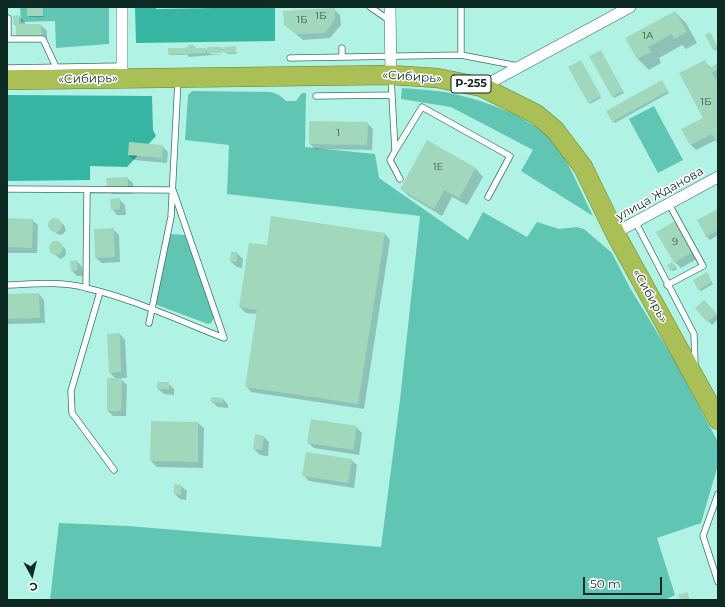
<!DOCTYPE html>
<meta charset="utf-8">
<style>
body{margin:0}
#map{position:relative;width:725px;height:607px;overflow:hidden;background:#b0f3e5;font-family:Montserrat,sans-serif}
canvas{display:block}
.frame{position:absolute;inset:0;border:8px solid #0e2a25;pointer-events:none}
.north{position:absolute;left:12px;top:555px;width:40px;height:40px;-webkit-text-stroke:3px #fff;paint-order:stroke;rotate:172deg;font-size:11px;font-weight:700;line-height:16px;text-align:center;color:#0e2a25}
.north::after{content:'';display:block;margin:auto;width:14px;height:18px;background:#0e2a25;clip-path:polygon(50% 0,100% 100%,50% 72%,0 100%)}
.scale{position:absolute;left:583px;top:577px;width:79px;height:18px;box-sizing:border-box;border:2px solid #0e2a25;border-top:0;padding-left:5px;font-size:12px;line-height:14px;white-space:nowrap;color:#0e2a25;-webkit-text-stroke:3px #fff;paint-order:stroke}
</style>
<div id="map">
<canvas width="725" height="607"></canvas>
<div class="frame"></div>
<div class="north">С</div>
<div class="scale">50 m</div>
</div>
<script>
const c = document.querySelector('canvas').getContext('2d');
c.lineJoin = 'round';
function fillPath(path, color) { c.fillStyle = color; c.fill(path, 'evenodd'); }
function stroke(path, color, width, dash) { c.strokeStyle = color; c.lineWidth = width; c.lineCap = dash ? 'butt' : 'round'; c.setLineDash(dash || []); c.stroke(path); }
function label(font, color, halo, rows, align = 'center') {
  c.font = font + ' Montserrat,sans-serif'; c.lineWidth = 3; c.setLineDash([]); c.textBaseline = 'middle'; c.strokeStyle = halo; c.fillStyle = color; for (const [text, x, y, turn = 0] of rows) {
    c.save(); c.translate(x, y); c.rotate((+turn || 0) * Math.PI / 180); c.textAlign = isNaN(turn) ? turn : align; if (halo) c.strokeText(text, 0, 0); c.fillText(text, 0, 0); c.restore();
  }
}
const green = new Path2D(`
 M20,7H109V44L56,48L55,21L21,22Z
 M402,88C416,89 431,90 445,92C480,99 537,117 558,148C572,168 582,195 593,216L521,171L533,150L451,107L401,99Z
 M192,91L271,92L279,95L286,101H296L302,93H306L305,147L375,154L379,178L468,240L483,212L527,237L537,222L559,229L577,227L584,229L612,253L630,288L674,360L718,442V465L701,523L657,538L675,595L665,600H50L59,523L128,526L381,547L400,400L420,216L227,194L229,145L185,140L188,95Z
 M654,106L683,160L658,173L629,119Z
 M170,234L185,235L214,318L211,323L208,324L157,305L154,302Z`);
const forest = new Path2D(`
 M135,7H155L156,9L275,7V41L136,43Z
 M7,95L152,96L153,130L156,136L127,167L90,166V180L7,181Z`);
const shadow = new Path2D(`
 M42,9L44,17H30L28,16Z
 M334,9L340,15L341,25L330,38L303,40L285,25Z
 M675,12L686,23L697,43L686,49L682,45L659,58L661,63L649,70L638,59Z
 M19,16L25,22V25H41L47,31V41H23L17,36V27L14,24Z
 M711,35L718,48L715,51L706,36Z
 M194,46L197,49H206L208,51L222,48L225,51L235,48L237,54H227V52L223,51L210,52V54H223L189,57L185,53V55H171L169,54Z
 M602,53L624,93L614,98L613,96Z
 M704,61L711,68L718,64V78L716,79L718,82V144L716,140L696,150L691,145L683,130L704,118Z
 M582,63L601,98L590,104L589,102Z
 M662,82L669,93L615,123L613,121Z
 M367,123L373,129L372,150L315,149L310,144Z
 M428,141L476,169L483,177L467,205L452,197L442,216L409,196L401,189Z
 M162,146L168,152L167,163L134,160L129,155Z
 M127,178L133,183V194H113L108,189Z
 M119,199L125,205L126,215H117L112,209Z
 M718,211V235L710,240L706,236Z
 M7,219L32,220L38,225L37,253H7Z
 M55,219L64,225L66,230L63,234L59,235L51,229L49,225L51,221Z
 M674,222L680,228L698,258L681,268L675,262L658,232Z
 M113,229L119,235L120,262L102,263L96,258Z
 M385,234L390,240L364,409L251,392L246,386L257,314L246,313L240,307L268,246Z
 M56,242L65,248L66,254L64,257L60,259L52,252L50,248L52,244Z
 M232,253H237L243,259L242,268L237,267L231,262Z
 M77,261L82,267L84,276H77L72,271Z
 M674,264L677,269L673,271L671,270Z
 M708,275L713,284L701,291L699,289Z
 M39,294L44,300L45,323L7,324V295Z
 M708,305L718,317V319L712,325L696,308Z
 M120,334L125,340L127,378H120L127,385L126,416H113L108,411L116,379L110,373Z
 M168,383L174,389V395L164,394L158,389Z
 M223,399L228,405V408L218,407L212,402Z
 M152,422L198,423L204,428L203,468L157,467L151,461Z
 M356,427L362,433L359,455L314,448L308,443Z
 M264,437L269,442L268,456L260,455L254,449Z
 M351,460L357,465L354,488L309,481L303,475Z
 M175,485L181,486L187,491L186,500L180,499L175,494Z`);
const building = new Path2D(`
 M27,8H43V16H27Z
 M335,8V19L325,33L297,34L284,25L283,11Z
 M675,11L687,32L674,39L672,34L648,47L651,52L637,59L625,38Z
 M19,15V24H41L42,36H16V24H13V16Z
 M710,32L718,47L713,50L705,35Z
 M188,45H194L195,48H206V53L184,54V48L188,47Z
 M236,46V53H224V47Z
 M207,47H222V53H207Z
 M168,48H184V54H168Z
 M601,50L623,91L612,97L589,56Z
 M581,60L601,96L588,103L568,67Z
 M705,60L709,68L718,63V69L712,73L718,85V146L712,134L690,145L681,129L703,118L679,73Z
 M662,80L668,91L612,122L606,111Z
 M309,121L368,122L367,145L309,144Z
 M427,140L476,168L459,198L444,190L434,209L400,189Z
 M129,142L163,145L162,158L128,155Z
 M128,177V188L107,189L106,178Z
 M120,198V209L111,210L110,199Z
 M718,209V230L706,237L697,220Z
 M271,216L385,233L358,404L245,387L257,310L239,307L249,243L267,245Z
 M48 225a7 7 0 1 1 14 0a7 7 0 1 1-14 0Z
 M7,218L33,219L32,248L7,247Z
 M675,221L693,252L674,263L656,232Z
 M114,228L115,257L95,258L94,229Z
 M49 248a7 7 0 1 1 14 0a7 7 0 1 1-14 0Z
 M231,252H237V262H230Z
 M77,260L78,270L71,271L70,261Z
 M672,262L676,267L670,271L667,265Z
 M707,272L712,282L698,290L693,280Z
 M39,293L40,318L7,319V294Z
 M704,300L717,314L707,322L695,308Z
 M120,333L121,372L109,373L107,334Z
 M107,378H122L121,411H107Z
 M157,382H169V389H157Z
 M211,397L223,398V403L211,402Z
 M311,419L357,426L353,450L307,443Z
 M151,421L198,422V462L150,461Z
 M255,434L264,436L262,450L253,449Z
 M306,452L352,459L348,483L302,476Z
 M174,484L181,485V495L174,494Z
 M687,592L690,600H680L678,595Z`);
const service = new Path2D(`
 M370,7L389,20
 M461,7V55L518,66
 M8,18V39
 M7,39H43L56,67
 M342,48V57
 M290,58L461,55
 M7,68L122,66
 M391,77L395,151L422,107L510,156L488,197
 M316,96L392,95
 M395,151L390,160L400,179
 M7,189L173,190L224,338C180,321 131,298 86,288C61,281 33,284 7,285
 M636,223L694,334L695,364
 M667,285L703,266L669,204
 M86,287L87,190
 M100,292L71,391L72,413L114,470
 M149,323L171,217L178,80
 M718,494L703,536L718,582`);
const minor = new Path2D(`
 M122,7V78
 M390,7L391,75
 M482,87L630,7
 M615,233L718,177`);
const trunk = new Path2D(`
 M7,80L391,75L437,78L482,87L536,114L555,130L583,167L615,233L718,420`);
const numberNames = [
 ["1Б",321,16],
 ["1Б",302,20],
 ["1А",648,36],
 ["1Б",706,102],
 ["1",338,133],
 ["1Е",438,167],
 ["9",675,242]
];
const shields = [
 [471,84,40]
];
const shieldNames = [
 ["Р-255",471,84]
];
const streetNames = [
 ["«Сибирь»",412,77,4],
 ["«Сибирь»",88,79,-1],
 ["улица Жданова",660,194,-29],
 ["«Сибирь»",650,296,61]
];
fillPath(green, '#61c5b3');
fillPath(forest, '#36b5a2');
fillPath(shadow, '#0003');
fillPath(building, '#a1d7ba');
stroke(service, '#337569', 7);
stroke(minor, '#337569', 12);
stroke(trunk, '#668029', 20);
stroke(service, '#fff', 5.5);
stroke(minor, '#fff', 11);
stroke(trunk, '#aabf56', 19);
label('10px', '#33554a', null, numberNames);
for (const [x, y, w] of shields) { const box = new Path2D(); box.roundRect(x - w / 2, y - 9, w, 18, 3); c.fillStyle = '#fff'; c.fill(box); stroke(box, '#0e2a25', 1); }
label('bold 11px', '#0e2a25', null, shieldNames);
label('12px', '#0e2a25', '#fff', streetNames);
</script>
